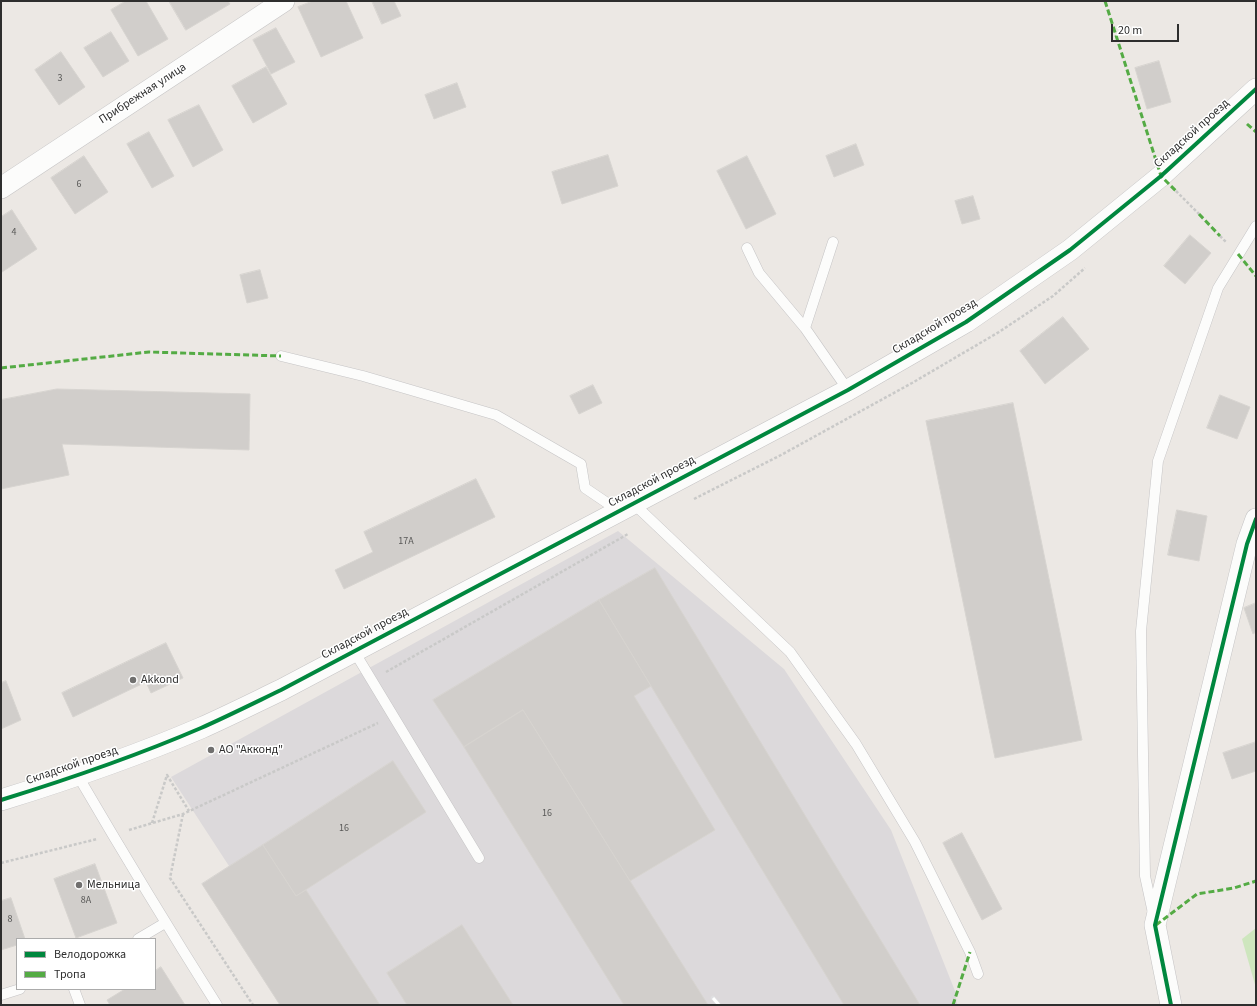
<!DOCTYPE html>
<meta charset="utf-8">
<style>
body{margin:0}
#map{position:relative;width:1257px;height:1006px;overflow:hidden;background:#ece8e4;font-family:"Source Sans 3",sans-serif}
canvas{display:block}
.frame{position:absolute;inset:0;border:2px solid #2e2e2e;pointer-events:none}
.legend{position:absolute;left:16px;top:938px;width:140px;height:52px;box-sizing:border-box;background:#fff;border:1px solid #ababab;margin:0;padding:5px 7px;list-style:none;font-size:12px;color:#2e2e2e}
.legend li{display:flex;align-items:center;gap:8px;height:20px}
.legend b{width:20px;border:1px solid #ababab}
.scale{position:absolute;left:1111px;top:24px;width:68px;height:18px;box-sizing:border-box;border:2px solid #2e2e2e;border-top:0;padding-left:5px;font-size:12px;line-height:14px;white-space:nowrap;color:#2e2e2e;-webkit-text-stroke:3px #fff;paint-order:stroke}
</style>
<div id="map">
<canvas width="1257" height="1006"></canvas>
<div class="frame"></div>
<ul class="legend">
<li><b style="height:5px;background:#00873e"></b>Велодорожка</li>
<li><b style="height:5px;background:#54ab44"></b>Тропа</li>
</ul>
<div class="scale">20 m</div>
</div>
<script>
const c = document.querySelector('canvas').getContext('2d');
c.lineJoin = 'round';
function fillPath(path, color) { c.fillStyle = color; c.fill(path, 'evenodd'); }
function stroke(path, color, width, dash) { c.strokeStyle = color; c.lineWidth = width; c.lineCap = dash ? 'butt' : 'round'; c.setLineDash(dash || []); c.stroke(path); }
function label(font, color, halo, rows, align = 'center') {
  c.font = font + ' "Source Sans 3",sans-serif'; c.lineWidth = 3; c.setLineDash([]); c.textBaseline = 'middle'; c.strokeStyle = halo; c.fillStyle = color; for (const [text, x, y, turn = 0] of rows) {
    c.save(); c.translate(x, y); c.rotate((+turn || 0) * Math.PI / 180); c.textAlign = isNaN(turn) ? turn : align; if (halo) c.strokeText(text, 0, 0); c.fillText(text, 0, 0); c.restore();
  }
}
const industrial = new Path2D(`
 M618,531L784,669L891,830L955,991L957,1005H280L202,884L229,866L171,777Z`);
const green = new Path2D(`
 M1256,928V988L1242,939Z`);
const building = new Path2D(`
 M126,1H146L168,39L138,56L111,10Z
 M169,1H228L230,4L186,30Z
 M313,1H346L363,38L321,57L298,7Z
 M372,1H394L401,16L382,24Z
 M276,28L295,62L271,74L253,40Z
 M111,32L129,61L103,77L84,48Z
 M61,52L85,87L59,105L35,70Z
 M1159,61L1171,102L1147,109L1135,68Z
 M266,67L287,104L253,123L232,86Z
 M457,83L466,107L434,119L425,95Z
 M199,105L223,150L193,167L168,120Z
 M149,132L174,176L152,188L127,144Z
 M856,144L864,165L834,177L826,156Z
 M608,155L618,186L562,204L552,172Z
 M84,156L108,192L75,214L51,178Z
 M747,156L776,214L746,229L717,171Z
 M973,196L980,219L962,224L955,201Z
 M12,210L37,249L2,272L1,270V217Z
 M1190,235L1211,253L1185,284L1164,266Z
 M260,270L268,298L247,303L240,275Z
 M1063,317L1089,349L1045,384L1020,351Z
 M593,385L602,403L579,414L570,396Z
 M57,389L250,394L249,450L62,444L69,475L1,489V400Z
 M1220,395L1250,407L1237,439L1207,428Z
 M1013,403L1082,740L995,758L926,421Z
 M476,479L495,517L344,589L335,570L373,552L364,532Z
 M1177,510L1207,516L1199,561L1168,555Z
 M655,568L920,1005H844L599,600Z
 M599,600L651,686L634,696L715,830L630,881L523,710L464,747L433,700Z
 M1256,603V632L1253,634L1244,608Z
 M166,643L183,678L151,693L146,682L73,717L62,693Z
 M6,681L21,720L1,729V683Z
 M523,710L630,881L708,1005H624L464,747Z
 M1256,742V771L1232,779L1223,753Z
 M393,761L426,812L296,896L263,845Z
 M962,833L1002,909L982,920L943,843Z
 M263,845L296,896L306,890L380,1005H280L202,884Z
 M95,864L117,923L76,938L54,879Z
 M11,898L25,939H17V945L1,950V901Z
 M462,925L513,1005H407L387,973Z
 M161,967L185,1005H110L107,1000L125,989H155V971Z`);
const path = new Path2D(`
 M1176,191L1199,214
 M1220,236L1227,243
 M694,499L781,455L912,383L999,332L1053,296L1085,268
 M386,672L628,534
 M183,814L170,878L253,1005
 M152,823L167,775L189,811
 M129,830L183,814L378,723
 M1,863L97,839`);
const service = new Path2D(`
 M747,248L759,273L805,328L848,390
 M805,328L833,242
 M281,356L363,376L496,415L581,464L585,488L619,511
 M633,503L790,652L856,744L915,842L970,952L978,974
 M354,651L479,858
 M78,776C123,853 169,929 217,1005
 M1153,913L1145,876L1141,631L1158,461L1218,288L1256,226
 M138,939L165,923
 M74,989L80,1005
 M1,995L20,989`);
const minor = new Path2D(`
 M1,188L284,1
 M1,800C69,779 136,756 201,728C228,716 254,703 281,690L848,390L966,322L1070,250L1161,176L1256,89
 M1171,1005L1155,925L1247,544L1256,519`);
const rail = new Path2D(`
 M713,998L719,1005`);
const quiet = new Path2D(`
 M1105,1L1161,176L1176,191
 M1247,124L1256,132
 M1199,214L1220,236
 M1238,254L1256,276
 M1,368L149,352L281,356
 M1156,925L1197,894L1234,888L1256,881
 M953,1005L970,952`);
const cycleway = new Path2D(`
 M1,800C69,779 136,756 201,728C228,716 254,703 281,690L848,390L966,322L1070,250L1161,176L1256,89
 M1171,1005L1155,925L1247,544L1256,519`);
const markers = [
 [133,680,4,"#706f6e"],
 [211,750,4,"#706f6e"],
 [79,885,4,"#706f6e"]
];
const numberNames = [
 ["3",60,79],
 ["6",79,185],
 ["4",14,233],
 ["17А",406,542],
 ["16",547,814],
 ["16",344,829],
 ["8А",86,901],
 ["8",10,920]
];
const streetNames = [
 ["Прибрежная улица",143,94,-33],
 ["Складской проезд",1192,134,-42],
 ["Складской проезд",935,327,-31],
 ["Складской проезд",652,482,-28],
 ["Складской проезд",365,634,-28],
 ["Складской проезд",72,766,-19]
];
const poiNames = [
 ["Akkond",141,680],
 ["АО \"Акконд\"",219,750],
 ["Мельница",87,885]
];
fillPath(industrial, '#dcd9db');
fillPath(green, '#cee6be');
fillPath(building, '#d1cecb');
stroke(building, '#d7d4d0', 1);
stroke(service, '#c5c4c5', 11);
stroke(minor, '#c5c4c5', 22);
stroke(path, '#c9c9c8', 2.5, [3, 2]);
stroke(service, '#fcfcfb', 10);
stroke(minor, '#fcfcfb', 21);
stroke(rail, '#dfdfe1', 4.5);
stroke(rail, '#fff', 3, [9]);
stroke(quiet, '#54ab44', 3, [6, 3]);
stroke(cycleway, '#00873e', 4);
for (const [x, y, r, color] of markers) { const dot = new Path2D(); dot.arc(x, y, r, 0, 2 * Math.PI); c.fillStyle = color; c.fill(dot); stroke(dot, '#fff', 1.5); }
label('10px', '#585857', null, numberNames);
label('12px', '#2e2e2e', '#fff', streetNames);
label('12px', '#2e2e2e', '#fff', poiNames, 'left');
</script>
